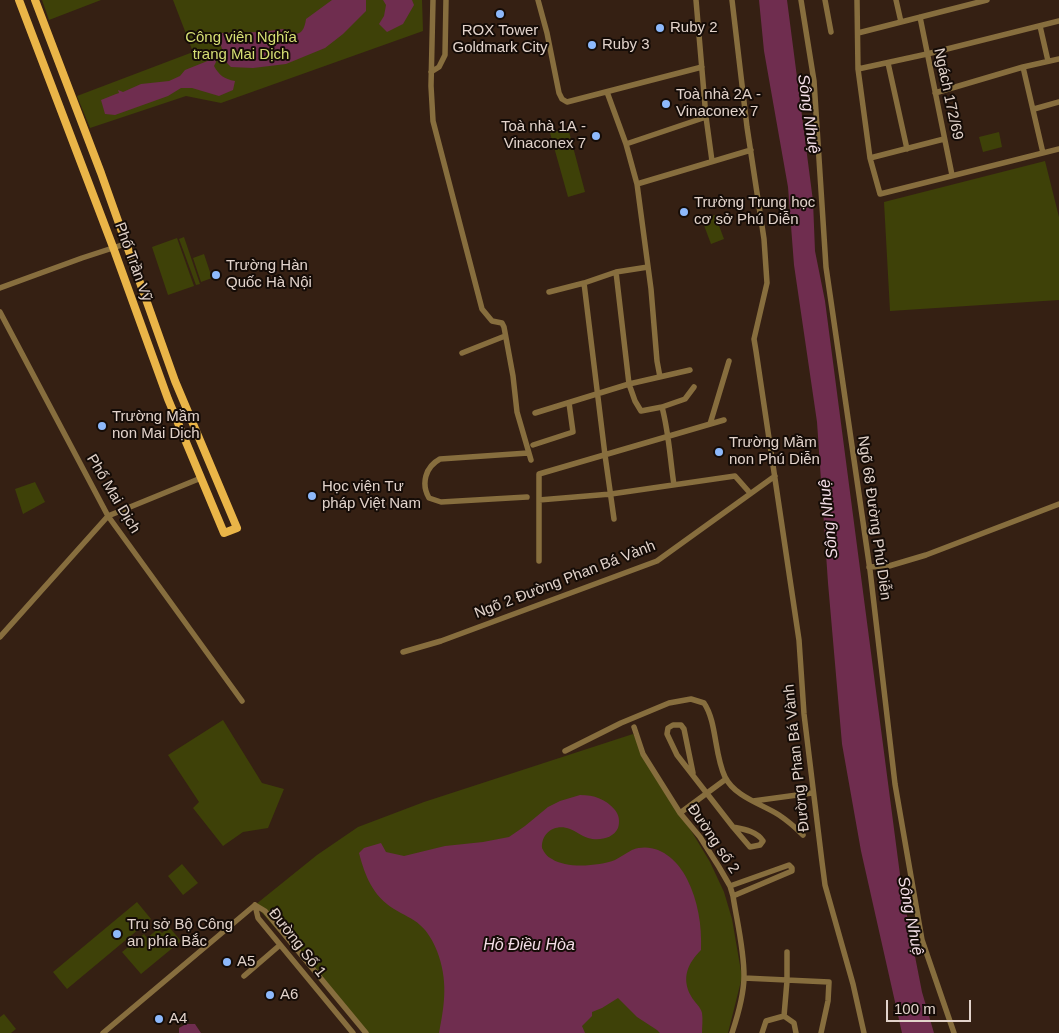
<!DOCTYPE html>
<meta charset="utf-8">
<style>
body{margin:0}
#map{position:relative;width:1059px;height:1033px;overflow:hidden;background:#352013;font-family:Helvetica,sans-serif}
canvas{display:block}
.scale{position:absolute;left:886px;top:1000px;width:85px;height:22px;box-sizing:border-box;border:2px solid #e2d3cb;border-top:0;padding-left:6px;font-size:15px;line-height:18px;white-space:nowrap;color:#e2d3cb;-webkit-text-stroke:4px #150c07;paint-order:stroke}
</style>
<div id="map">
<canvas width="1059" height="1033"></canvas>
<div class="scale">100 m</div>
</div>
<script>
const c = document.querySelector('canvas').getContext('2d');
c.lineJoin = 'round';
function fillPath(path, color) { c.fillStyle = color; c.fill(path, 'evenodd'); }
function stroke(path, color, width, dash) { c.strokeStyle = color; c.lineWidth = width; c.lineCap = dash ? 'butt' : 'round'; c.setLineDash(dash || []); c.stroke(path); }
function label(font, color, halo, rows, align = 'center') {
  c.font = font + ' Helvetica,sans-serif'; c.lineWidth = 4; c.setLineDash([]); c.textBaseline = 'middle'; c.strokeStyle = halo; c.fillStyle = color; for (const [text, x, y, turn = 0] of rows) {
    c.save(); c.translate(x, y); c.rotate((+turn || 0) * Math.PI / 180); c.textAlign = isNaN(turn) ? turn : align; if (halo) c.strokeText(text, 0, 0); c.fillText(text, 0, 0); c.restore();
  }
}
const green = new Path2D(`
 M42,0H101L49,20Z
 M173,0H422L423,31L221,103L186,96L90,128L77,96L193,52Z
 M568,128L585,192L568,197L550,133Z
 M999,132L1002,147L983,152L979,137Z
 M1045,161L1059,217V300L890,311L884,202Z
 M715,215L724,239L711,244L702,220Z
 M184,237L200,284L196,285L179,239Z
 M177,238L194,286L168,295L152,247Z
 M204,254L212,278L201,282L193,258Z
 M35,482L45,502L23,514L15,489Z
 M223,720L262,783L284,789L268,828L243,832L223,846L193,808L199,802L168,755Z
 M633,734L710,862L724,892L732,919L742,977L728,1033H368L255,905L317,855L358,827L424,802Z
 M182,864L198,883L183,895L168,876Z
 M137,902L151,919L67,989L53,972Z
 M169,927L181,941L141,974L122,952L144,934L147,938L158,929L162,933Z
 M4,1014L16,1029L11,1033H0V1017Z`);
const water = new Path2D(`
 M332,0H366V11L343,34L325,48L286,64L253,68L231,67L226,62L218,36L222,33L262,32L283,29C296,38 304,35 306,19Z
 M383,0H412L414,5L403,24L387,32L379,24L384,16L386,5Z
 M759,0H787L813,201L815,251L825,301L902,890L922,992L934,1033H902L861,851L842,744L828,583L817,422L794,265L788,187L764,51Z
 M215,58L216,62L214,66C219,75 224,79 235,81L233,90L219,96L192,88H181L168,96L115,115L105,114L101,100L116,94L119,93L118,90L123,92L141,84L169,81L180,76L185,70Z
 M580,795C594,795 606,799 615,810C619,815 620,821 618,828C613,839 598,841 588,838C581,836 576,831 570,829C556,823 541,832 542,848C544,852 547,857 552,859C567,869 599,866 615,860C621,857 626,853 632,850C656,841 677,859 687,879C698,901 702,925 701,950C688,963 681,978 691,996C694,1002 701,1007 702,1013C703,1019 702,1027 702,1033H660L657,1030L637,1017L618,998L602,1008L592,1012V1016L582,1026L585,1033H439C445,1003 448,980 437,951C433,941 428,932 420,925C413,918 403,915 394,909C373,896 365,876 359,853L364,848L381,843L386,852L404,856L445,846L483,842L509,837L525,826L548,807L560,801Z
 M186,1024H195L201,1033H179V1028Z`);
const minor = new Path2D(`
 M433,0L431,86L433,121L482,309L492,321L502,323L504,327L513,376L517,412L531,460
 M538,0L547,33L559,93L562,99L567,102L702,67
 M696,0L706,117L712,161
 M732,0L747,127L764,239L767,283L754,339L756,351L799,640L804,714L822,862L825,885L853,984L864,1033
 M801,0L814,81L826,267L870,570L895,784L922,940L954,1033
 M825,0L831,32
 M857,0L858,69L870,158L880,194L1059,149
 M896,0L901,22
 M920,17L952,175
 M1040,26L1048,61
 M858,33L987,0
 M888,63L907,149
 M1023,67L1043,153
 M858,69L927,54L1059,21
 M431,72L439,67L445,55L446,0
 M607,92L626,144L637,184L651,289L657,361L660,377
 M935,93L1023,67L1059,59
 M1034,109L1059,102
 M626,144L706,117
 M870,158L944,139
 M637,184L751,150
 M616,272L629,384L635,401L641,411L662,407L685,399L694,387
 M584,283L605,455L614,519
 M0,288L82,258L125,244
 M549,292L584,283L616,272L648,267
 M0,312L108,516L242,701
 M462,353L505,336
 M662,407C669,433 670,459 674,485
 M535,413L629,384L690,370
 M710,424L729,361
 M533,445L573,432L569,403
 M527,497L441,502L429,498C421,484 425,467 440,459L528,453
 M539,500L611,494L735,476L750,493
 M539,561V474L724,420
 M869,567L889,566L926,555L1059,504
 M0,637L108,516L201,478
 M403,652L441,641L657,561L775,476
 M634,727L643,754L680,813L700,837L719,867L730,886L733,896C737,922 744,949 744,976C744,995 738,1015 732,1033
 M565,751L621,723L669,703L691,699L704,703C717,722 714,754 725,777C735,797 762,804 779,815C788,821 796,828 803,835
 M693,773L684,729L681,725H673L668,728L667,734L677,755L733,827L750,847L760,845L763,841C757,831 743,829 733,827
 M753,801L812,793
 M680,813L726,779
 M730,886L789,865L792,868V871L733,896
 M255,905L265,911L366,1033
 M255,905L258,918L353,1033
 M244,976L280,945
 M744,978L829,982L828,1001L821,1033
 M784,1016L787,981V952
 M784,1016L794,1023L796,1033
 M103,1033L255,905
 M762,1033L766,1021L784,1016`);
const major = new Path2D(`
 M19,0L113,247L168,399L224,533L237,528L175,381L101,173L35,0`);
const markers = [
 [500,14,5,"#8db9fc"],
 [660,28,5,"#8db9fc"],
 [592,45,5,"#8db9fc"],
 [666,104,5,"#8db9fc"],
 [596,136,5,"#8db9fc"],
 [684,212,5,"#8db9fc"],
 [216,275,5,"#8db9fc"],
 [102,426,5,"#8db9fc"],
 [719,452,5,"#8db9fc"],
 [312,496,5,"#8db9fc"],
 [117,934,5,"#8db9fc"],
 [227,962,5,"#8db9fc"],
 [270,995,5,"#8db9fc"],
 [159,1019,5,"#8db9fc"]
];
const poiNames = [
 ["Ruby 2",670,28],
 ["ROX Tower",500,31,"center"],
 ["Goldmark City",500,48,"center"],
 ["Ruby 3",602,45],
 ["Toà nhà 2A -",676,95],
 ["Vinaconex 7",676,112],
 ["Toà nhà 1A -",586,127,"right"],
 ["Vinaconex 7",586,144,"right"],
 ["Trường Trung học",694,203],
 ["cơ sở Phú Diễn",694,220],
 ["Trường Hàn",226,266],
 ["Quốc Hà Nội",226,283],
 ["Trường Mầm",112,417],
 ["non Mai Dịch",112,434],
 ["Trường Mầm",729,443],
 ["non Phú Diễn",729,460],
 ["Học viện Tư",322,487],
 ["pháp Việt Nam",322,504],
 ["Trụ sở Bộ Công",127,925],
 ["an phía Bắc",127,942],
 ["A5",237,962],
 ["A6",280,995],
 ["A4",169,1019]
];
const parkNames = [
 ["Công viên Nghĩa",241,38],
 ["trang Mai Dịch",241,55]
];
const streetNames = [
 ["Ngách 172/69",948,94,78],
 ["Phố Trần Vỹ",133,262,70],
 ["Phố Mai Dịch",113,494,59],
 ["Ngõ 68 Đường Phú Diễn",874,518,82],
 ["Ngõ 2 Đường Phan Bá Vành",565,580,-21],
 ["Đường Phan Bá Vành",797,758,-96],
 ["Đường số 2",713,839,56],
 ["Đường Số 1",297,943,52]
];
const waterNames = [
 ["Sông Nhuệ",808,114,82],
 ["Sông Nhuệ",829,519,-96],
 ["Sông Nhuệ",910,916,79],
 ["Hồ Điều Hòa",529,946]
];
fillPath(green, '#3e4108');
fillPath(water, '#6f2d4f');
stroke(minor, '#876e3e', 5.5);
stroke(major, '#eab548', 8);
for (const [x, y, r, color] of markers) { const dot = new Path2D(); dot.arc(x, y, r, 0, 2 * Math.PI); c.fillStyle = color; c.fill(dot); stroke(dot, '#150c07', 2); }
label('15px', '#e2d3cb', '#150c07', poiNames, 'left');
label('15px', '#d6df74', '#150c07', parkNames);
label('15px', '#e2d3cb', '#150c07', streetNames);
label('italic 16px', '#f3dde6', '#150c07', waterNames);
</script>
